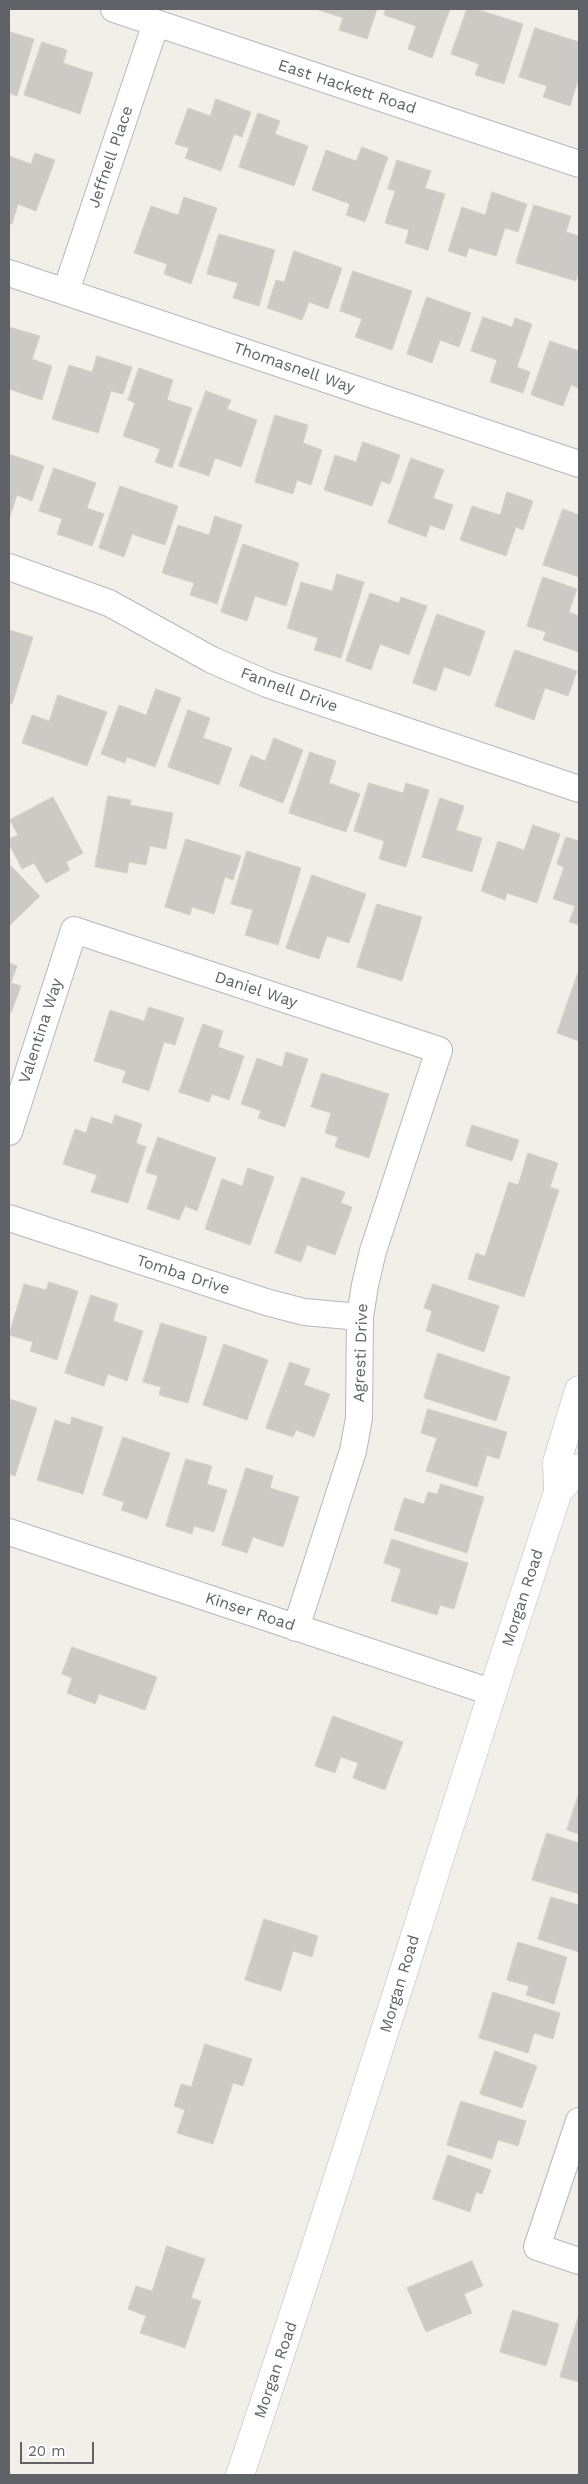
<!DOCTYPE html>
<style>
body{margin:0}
#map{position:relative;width:588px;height:2484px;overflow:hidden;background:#f1efe8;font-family:"Work Sans",sans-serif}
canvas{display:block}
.frame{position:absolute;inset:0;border:10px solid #5f6368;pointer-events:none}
.scale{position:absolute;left:20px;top:2442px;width:74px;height:22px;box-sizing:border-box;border:2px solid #5f6368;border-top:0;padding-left:6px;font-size:15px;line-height:18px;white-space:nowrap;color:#5f6368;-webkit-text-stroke:4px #fff;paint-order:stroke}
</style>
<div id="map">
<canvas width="588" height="2484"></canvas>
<div class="frame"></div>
<div class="scale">20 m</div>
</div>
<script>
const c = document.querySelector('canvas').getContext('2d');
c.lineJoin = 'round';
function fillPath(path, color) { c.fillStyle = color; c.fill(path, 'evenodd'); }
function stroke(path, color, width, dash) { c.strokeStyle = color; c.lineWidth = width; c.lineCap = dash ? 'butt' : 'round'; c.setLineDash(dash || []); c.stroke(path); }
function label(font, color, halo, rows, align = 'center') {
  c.font = font + ' "Work Sans",sans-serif'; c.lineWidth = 4; c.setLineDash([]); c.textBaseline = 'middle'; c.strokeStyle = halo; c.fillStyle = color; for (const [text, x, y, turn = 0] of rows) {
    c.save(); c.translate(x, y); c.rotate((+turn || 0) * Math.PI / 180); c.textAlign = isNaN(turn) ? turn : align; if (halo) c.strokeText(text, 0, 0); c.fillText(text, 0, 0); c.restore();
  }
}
const building = new Path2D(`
 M316,9H377L367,39L339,30L343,18Z
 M386,9H450L432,58L408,49L416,26L384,15Z
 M467,9H476L523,24L504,84L475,75L479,64L451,54Z
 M535,28L579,42V77L570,106L543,97L547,86L519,77Z
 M10,32L34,39L17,96L9,93Z
 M42,42L67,50L63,63L93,73L80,114L24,95Z
 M216,99L251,112L242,137L234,134L221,171L185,158L189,148L175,144L188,108L210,116Z
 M258,113L280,121L275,134L308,146L294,186L239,167Z
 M362,147L388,157L365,222L346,215L350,204L312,190L326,150L356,161Z
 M35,153L55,160L36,211L18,204L12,224L9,223V156L31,164Z
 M397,160L431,171L425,188L445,194L428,250L405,243L409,230L385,223L395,191L388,189Z
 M492,192L527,204L518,232L505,228L496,256L469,248L466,257L448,251L462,207L485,215Z
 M184,197L217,208L191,284L164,274L167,264L134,253L151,206L178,215Z
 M534,205L571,216L566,232L579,236V271L576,281L516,263Z
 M219,234L275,250L259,306L233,298L238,283L207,274Z
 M294,251L342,268L328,309L309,302L302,320L267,308L276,280L284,282Z
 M353,271L412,291L392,350L355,337L362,319L340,311Z
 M427,297L471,313L459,347L440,340L432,363L407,354Z
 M483,317L512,327L515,318L532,324L517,367L530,372L523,393L490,382L497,360L471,351Z
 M9,327L40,336L32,359L52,366L42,400L9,389Z
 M550,341L579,351V388L571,385L563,406L531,395Z
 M97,356L132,367L123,394L111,391L98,433L52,419L69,365L92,372Z
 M139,368L173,380L167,400L192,408L172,468L155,462L160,449L123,436L135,403L128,400Z
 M206,391L231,400L227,409L257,420L241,467L215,458L209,476L179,466Z
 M275,415L308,425L303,443L322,450L311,485L297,480L293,494L255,482Z
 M363,442L400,455L390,484L381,481L372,506L324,490L335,455L356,462Z
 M9,454L44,466L32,501L17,495L10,516Z
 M411,458L444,470L433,498L453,505L444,530L430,525L426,537L388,523Z
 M54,468L96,483L87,508L104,514L92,546L57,534L62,519L39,511Z
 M120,486L178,506L165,545L132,534L124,557L99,548Z
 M507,492L533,501L523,530L516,527L506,556L460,540L472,506L500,515Z
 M563,509L579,515V577L543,565Z
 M215,516L242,525L217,604L190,595L194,583L162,573L178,525L209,535Z
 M243,544L299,563L286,606L255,596L247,621L221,612Z
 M337,574L364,582L341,658L314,650L318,638L287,628L301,582L332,591Z
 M543,577L577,589L569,612L579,616V652L543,640L546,632L527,626Z
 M370,593L399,603L401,597L427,606L409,655L380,644L371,670L346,661Z
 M437,614L485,631L470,676L444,667L436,691L413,683Z
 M9,630L33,637L12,704L9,703Z
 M515,650L577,671L568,696L545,688L534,720L495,706Z
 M156,689L181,698L155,767L127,757L125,763L101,754L119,705L146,715Z
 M58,695L107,712L87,766L22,743L32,715L49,721Z
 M188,710L210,718L203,738L232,748L219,785L168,767Z
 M274,738L303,750L283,803L239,786L251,755L265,761Z
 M310,752L336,761L329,783L360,794L346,832L289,813Z
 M369,783L403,793L406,783L429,790L406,867L379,859L384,841L354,831Z
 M108,796L131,800L130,805L173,813L166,849L150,846L146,865L129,862L127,873L95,867Z
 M53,797L83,853L66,862L70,870L46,883L34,863L22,869L9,844V839L18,835L10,820Z
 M440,798L464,806L456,830L482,838L472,872L422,857Z
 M533,825L560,834L537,903L507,893L505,900L481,891L498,841L524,850Z
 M566,837L579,841V925L569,922L575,906L553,899L564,867L557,864Z
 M186,839L241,856L233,880L225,877L214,914L192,907L190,915L165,907Z
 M247,851L301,868L278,945L245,935L253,910L231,904Z
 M9,864L40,896L9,926Z
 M312,875L366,894L349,943L327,936L319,959L286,948Z
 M377,904L422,917L402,981L357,967Z
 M9,963L17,966L11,983L21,986L11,1013L9,1012Z
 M579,970V1041L557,1033Z
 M149,1007L184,1018L175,1045L164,1042L149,1091L122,1082L126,1071L94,1061L110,1010L144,1021Z
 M203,1024L223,1031L218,1047L244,1056L229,1100L212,1094L209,1102L179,1092Z
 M286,1052L308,1059L285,1127L258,1118L261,1111L241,1104L257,1058L282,1067Z
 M322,1073L389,1094L369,1158L335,1147L338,1137L325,1133L331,1113L311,1107Z
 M115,1115L142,1124L136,1143L146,1147L128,1203L91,1192L97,1175L63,1164L75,1129L86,1133L91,1117L112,1124Z
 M472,1125L519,1140L512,1161L466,1146Z
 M158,1137L216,1158L197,1211L185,1206L179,1220L147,1209L158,1176L146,1172Z
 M528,1153L558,1163L550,1187L559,1190L524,1297L468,1279L476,1253L485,1256L509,1182L518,1185Z
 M248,1168L274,1177L250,1245L205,1229L222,1179L242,1186Z
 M302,1177L345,1192L341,1203L352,1207L335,1255L307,1245L301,1262L275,1253Z
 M49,1282L78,1291L57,1360L30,1351L33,1342L9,1335L24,1284L46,1290Z
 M433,1284L499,1306L484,1352L426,1331L432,1311L424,1308Z
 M91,1295L118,1304L113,1321L143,1331L127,1381L108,1374L104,1386L65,1373Z
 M161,1323L207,1337L188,1403L159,1395L161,1387L143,1382Z
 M224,1344L268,1360L247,1420L203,1405Z
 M438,1353L510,1377L496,1421L424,1398Z
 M290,1362L310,1369L304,1385L330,1394L314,1437L296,1430L293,1437L266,1428Z
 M10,1399L37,1408L15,1476L9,1474Z
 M428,1409L507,1432L499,1459L487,1455L477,1487L426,1471L437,1438L421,1433Z
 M72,1417L103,1427L83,1494L37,1480L55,1420L70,1425Z
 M123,1437L170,1453L147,1519L121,1510L124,1502L103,1495Z
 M186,1459L212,1466L207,1484L227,1490L214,1532L194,1526L192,1534L166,1526Z
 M246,1468L273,1476L270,1488L299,1497L283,1547L253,1537L247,1553L222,1545Z
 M441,1484L484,1497L467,1553L394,1530L404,1498L424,1504L428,1492L437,1494Z
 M392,1539L468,1563L454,1609L440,1605L437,1615L391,1601L401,1569L384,1563Z
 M72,1647L157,1677L145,1710L99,1694L95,1704L67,1693L72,1678L62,1674Z
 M333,1716L403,1742L385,1790L353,1778L358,1763L341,1757L335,1773L315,1766Z
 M579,1793V1834L567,1830Z
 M547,1833L579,1843V1894L532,1880Z
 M551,1897L579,1905V1952L538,1939Z
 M264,1919L318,1936L312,1957L293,1951L281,1991L245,1980Z
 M518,1942L567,1957L554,2004L526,1995L529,1986L507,1980Z
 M493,1992L560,2013L553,2039L534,2033L528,2053L479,2038Z
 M205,2044L252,2059L243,2086L233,2083L213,2144L177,2133L185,2110L174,2106L181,2084L191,2087Z
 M495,2051L537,2066L522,2108L480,2094Z
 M461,2101L526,2121L518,2146L498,2140L492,2159L447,2145Z
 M448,2155L491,2170L482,2194L476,2192L470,2212L433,2199Z
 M167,2246L205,2259L191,2298L201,2301L185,2348L140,2333L146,2316L128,2309L136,2286L152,2291Z
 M472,2261L483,2286L464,2294L472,2313L426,2332L407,2288Z
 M513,2310L559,2324L546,2366L500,2352Z
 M579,2314V2382L560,2377Z`);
const street = new Path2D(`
 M114,9L579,164
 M9,273L579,464
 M66,291L156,23
 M9,567L109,603L212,660L267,684L579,789
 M9,1132L74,930L439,1050L373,1251L365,1285L360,1317L359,1418L353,1451L296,1628
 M9,1218L266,1302L304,1312L360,1317
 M9,1532L491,1692
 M579,2121L537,2247L579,2261`);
const secondary = new Path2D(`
 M558,1492L579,1468
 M240,2475C351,2149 449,1819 558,1492L557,1462L579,1390`);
const streetNames = [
 ["East Hackett Road",347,87,18],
 ["Jeffnell Place",111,157,-71],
 ["Thomasnell Way",294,368,19],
 ["Fannell Drive",289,690,20],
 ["Daniel Way",256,990,18],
 ["Valentina Way",41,1031,-72],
 ["Tomba Drive",183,1275,18],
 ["Agresti Drive",361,1353,-88],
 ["Morgan Road",523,1598,-72],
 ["Kinser Road",250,1612,18],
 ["Morgan Road",400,1984,-73],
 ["Morgan Road",276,2370,-71]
];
fillPath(building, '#cccac5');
stroke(building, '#d6d1c6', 1);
stroke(street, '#b5b8bc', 28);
stroke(secondary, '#b6babf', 29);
stroke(street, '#fff', 26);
stroke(secondary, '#fff', 28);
label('16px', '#5f6368', '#fff', streetNames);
</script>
